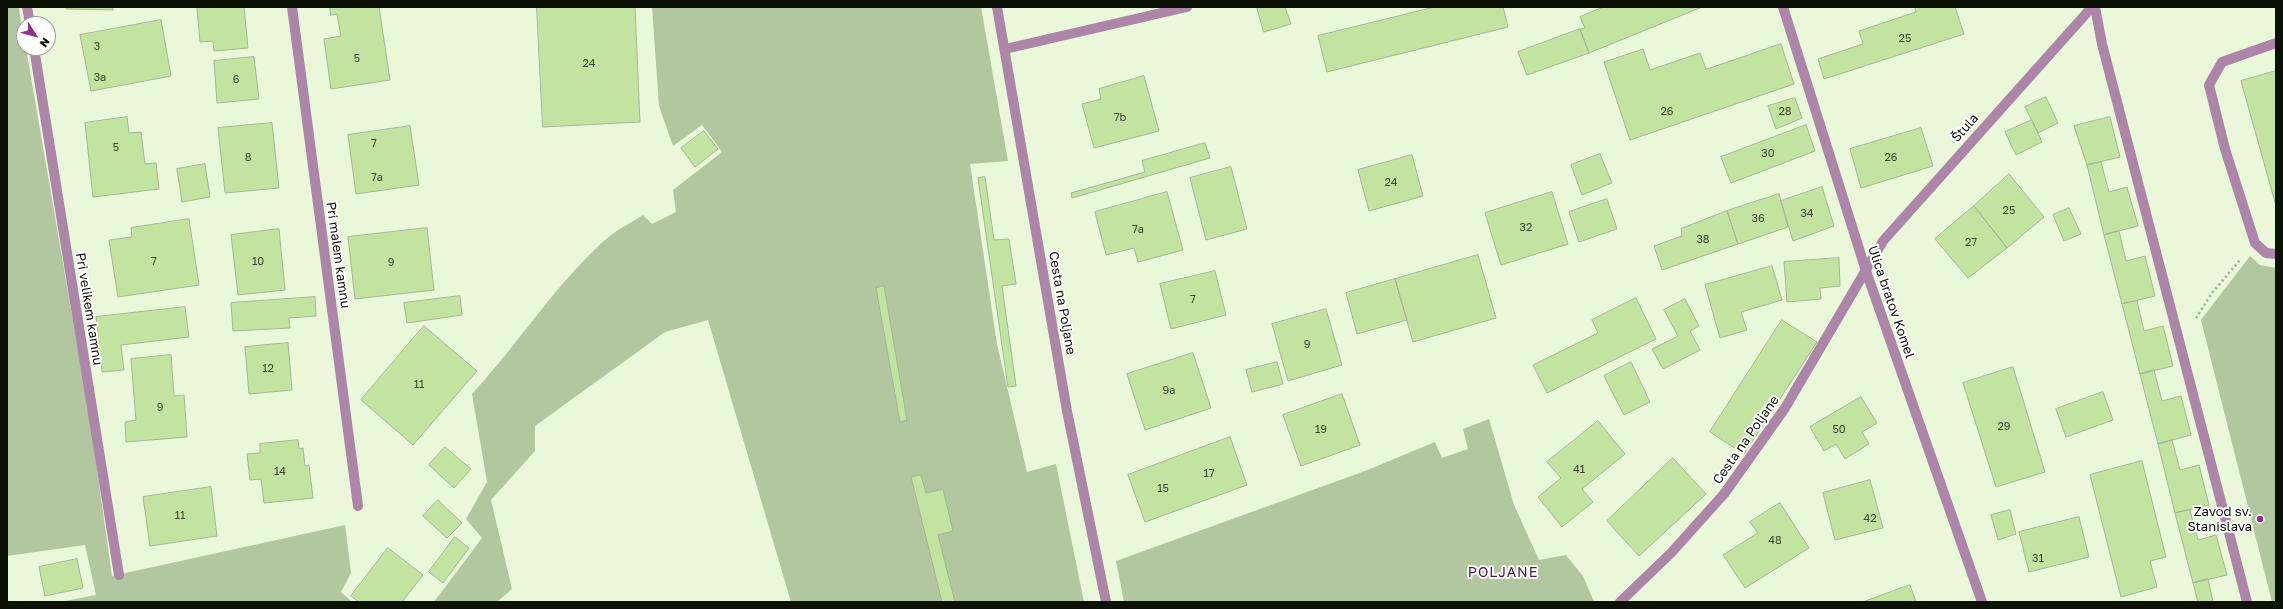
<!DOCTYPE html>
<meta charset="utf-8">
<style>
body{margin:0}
#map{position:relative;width:2283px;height:609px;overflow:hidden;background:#e8f8d8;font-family:"Golos Text",sans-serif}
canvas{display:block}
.frame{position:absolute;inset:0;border:8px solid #0c1106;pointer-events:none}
.north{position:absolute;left:16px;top:16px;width:40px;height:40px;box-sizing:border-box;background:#fff;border:1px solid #9ea09b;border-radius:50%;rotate:126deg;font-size:11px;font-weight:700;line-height:16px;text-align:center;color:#0c1106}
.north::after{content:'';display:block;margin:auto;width:14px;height:18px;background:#952c8f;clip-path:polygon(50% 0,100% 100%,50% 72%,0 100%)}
</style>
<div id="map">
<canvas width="2283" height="609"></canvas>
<div class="frame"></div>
<div class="north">N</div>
</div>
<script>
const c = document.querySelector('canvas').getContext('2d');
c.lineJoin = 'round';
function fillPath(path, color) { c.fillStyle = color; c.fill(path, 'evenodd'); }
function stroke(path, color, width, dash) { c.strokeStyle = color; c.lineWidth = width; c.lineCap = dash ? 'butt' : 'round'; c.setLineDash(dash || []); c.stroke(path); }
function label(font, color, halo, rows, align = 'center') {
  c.font = font + ' "Golos Text",sans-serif'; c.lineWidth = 4; c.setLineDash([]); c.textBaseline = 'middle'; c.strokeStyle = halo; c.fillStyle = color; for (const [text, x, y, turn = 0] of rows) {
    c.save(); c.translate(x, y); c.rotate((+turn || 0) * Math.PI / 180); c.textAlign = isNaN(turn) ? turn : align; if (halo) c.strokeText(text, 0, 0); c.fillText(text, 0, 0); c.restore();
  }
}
const green = new Path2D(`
 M7,7H19L24,48H26L90,420L112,576L345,525L351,573L341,592L352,602H60L96,595L85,545L7,556Z
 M652,7H981L1008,161L970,164L997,344L1027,472L1056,464L1084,602H791L708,320L665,332L535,426V451L491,500L512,589L497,602H434L482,538L466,519L487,482L472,394C518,344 555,285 605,240C616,230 631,223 643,215L652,224L676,212L673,190L722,152L702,125L673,146L659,106Z
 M2250,256L2260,265L2276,268V602H2272L2201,320Z
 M1489,419L1514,505L1539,560L1566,555L1583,576L1594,602H1124L1116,561L1365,471L1435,442L1442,458L1468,449L1463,429Z`);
const building = new Path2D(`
 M67,7H113V10L67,9Z
 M213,7H244L248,48L214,51L213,41L200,42L197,8Z
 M330,7H379L390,80L331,89L324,39L341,36L337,14L331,15Z
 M537,7H635L640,122L543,127Z
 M1257,7H1285L1291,24L1264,32Z
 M1435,7H1503L1508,27L1327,72L1318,36Z
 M1604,7H1702L1589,53L1580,29L1585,28L1580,17Z
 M1915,7H1955L1964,34L1824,79L1818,59L1863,44L1859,31L1916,12Z
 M161,20L171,76L91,91L80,35Z
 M1580,29L1589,53L1527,75L1518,52Z
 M1781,44L1794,84L1630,140L1604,62L1643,49L1650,70L1700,53L1706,69Z
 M254,57L259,99L217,103L214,61Z
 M2276,71V206L2241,81Z
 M1144,76L1159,131L1094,148L1082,104L1101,99L1099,89Z
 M2046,97L2058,123L2038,133L2025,107Z
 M1795,98L1802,118L1776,129L1768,106Z
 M127,117L129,133L141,132L145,164L156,163L159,189L93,197L85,123Z
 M2110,117L2120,157L2087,165L2074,126Z
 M2032,120L2042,142L2016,155L2005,132Z
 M272,123L279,188L225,193L218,128Z
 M1806,125L1815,151L1731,183L1721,157Z
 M410,126L419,185L356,194L348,135Z
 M1921,128L1933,166L1861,188L1850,149Z
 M704,131L718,149L695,167L681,148Z
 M1205,143L1210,158L1072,198L1071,193L1145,172L1142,161Z
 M1600,154L1612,183L1582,195L1571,165Z
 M1412,155L1423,196L1369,211L1358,170Z
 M2101,162L2109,192L2127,187L2138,226L2104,235L2087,165Z
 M205,164L210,197L182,202L177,169Z
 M1231,167L1247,229L1206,240L1190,178Z
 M2009,174L2044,217L2007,248L1974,206Z
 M985,177L994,240L1009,239L1016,284L1002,286L1016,386L1008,387L978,178Z
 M1822,187L1834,226L1793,241L1781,201Z
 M1167,192L1183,250L1138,262L1134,248L1106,255L1095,212Z
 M1552,192L1568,244L1501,265L1485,213Z
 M1779,194L1788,227L1738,244L1727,211Z
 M1607,199L1617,229L1579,242L1569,212Z
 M1974,206L2007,248L1968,278L1935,239Z
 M2069,208L2081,234L2064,241L2053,215Z
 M1727,211L1738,244L1662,270L1654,246L1682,236L1681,229Z
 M189,219L199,285L118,297L109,240L132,237L131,228Z
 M427,228L434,290L355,299L348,237Z
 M279,229L285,290L238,295L231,235Z
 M2119,231L2126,261L2145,256L2155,296L2122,304L2104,235Z
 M1478,255L1496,318L1413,342L1395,279Z
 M1839,258L1840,286L1820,288L1821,299L1787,302L1784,262Z
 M1772,266L1782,300L1741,312L1747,330L1720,338L1705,285Z
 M1215,271L1226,315L1171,329L1160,284Z
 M1395,279L1407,320L1357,334L1346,293Z
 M884,286L907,420L900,422L876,288Z
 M460,296L462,315L407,323L404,303Z
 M315,297L316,316L289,318L290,328L233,331L231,303Z
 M1636,298L1656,339L1547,393L1533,365L1598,333L1592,320Z
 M1685,299L1699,326L1690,331L1700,350L1663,369L1652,349L1678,336L1664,310Z
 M2137,301L2144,331L2163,326L2173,366L2140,374L2122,304Z
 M185,307L189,337L121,345L124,370L102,372L96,317Z
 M1326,309L1342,365L1288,381L1272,324Z
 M1782,320L1817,342L1744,454L1710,432Z
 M424,326L477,371L413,445L361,400Z
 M288,343L292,390L249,394L245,347Z
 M1193,353L1211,408L1145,430L1127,374Z
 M171,355L174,396L184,395L187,437L126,442L125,422L136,420L131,359Z
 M1277,362L1283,384L1252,392L1246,370Z
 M1631,362L1650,402L1624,415L1604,376Z
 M2013,367L2045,472L1996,487L1963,383Z
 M2154,370L2162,401L2181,396L2191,435L2158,444L2140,374Z
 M2103,392L2113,420L2066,437L2056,409Z
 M1342,394L1360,445L1301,466L1283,415Z
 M1861,397L1877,423L1862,432L1869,444L1845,459L1836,444L1824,451L1810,427Z
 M1598,421L1625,454L1582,489L1593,502L1562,527L1538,497L1561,478L1547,462Z
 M1230,437L1247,485L1145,522L1128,475Z
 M298,440L299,449L303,448L305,466L309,465L313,498L264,503L261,479L250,480L247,454L260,453V444Z
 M2172,440L2180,470L2199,465L2209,505L2175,513L2158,444Z
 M445,447L471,469L454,488L429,465Z
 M1673,458L1706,494L1639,556L1607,521Z
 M2142,461L2166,557L2150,561L2157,587L2121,597L2090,475Z
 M921,475L926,493L943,489L953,531L938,535L955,602H942L911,477Z
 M1870,480L1883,528L1835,540L1823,493Z
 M211,487L217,536L150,546L143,497Z
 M438,500L462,523L447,538L423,516Z
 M1780,503L1809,548L1745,588L1723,555L1758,533L1750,522Z
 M2010,510L2016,534L1998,540L1991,515Z
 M2190,510L2198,540L2216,535L2227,575L2193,583L2175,513Z
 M2079,517L2089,557L2029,572L2019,532Z
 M455,537L469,548L443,583L429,572Z
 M388,548L423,575L402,602H359L351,596Z
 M77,559L83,588L45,596L39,567Z
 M2208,579L2213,602H2198L2193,583Z
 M1910,585L1916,602H1863Z`);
const path = new Path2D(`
 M2196,318L2212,293L2240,260`);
const lane = new Path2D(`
 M2095,7L2102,44L2247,602
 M2276,43L2222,62L2209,85L2225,149L2255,243L2266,253L2276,254
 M1005,49L1187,7`);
const street = new Path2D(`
 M27,7L30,24
 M292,7L358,506
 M997,7L1067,411L1106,602
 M1783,7L1866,271L1982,602
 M34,48L119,575
 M1620,602L1671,553L1724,494L1785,408L1883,241L2092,7`);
const markers = [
 [2260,519,4,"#952c8f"]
];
const numberNames = [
 ["25",1905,39],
 ["3",97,47],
 ["5",357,59],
 ["24",589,64],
 ["3a",100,78],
 ["6",236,80],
 ["26",1667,112],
 ["28",1785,112],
 ["7b",1120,118],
 ["7",374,144],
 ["5",116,148],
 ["30",1768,154],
 ["8",248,158],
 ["26",1891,158],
 ["7a",377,178],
 ["24",1391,183],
 ["25",2009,211],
 ["34",1807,214],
 ["36",1758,219],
 ["32",1526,228],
 ["7a",1138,230],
 ["38",1703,240],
 ["27",1971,243],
 ["7",154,262],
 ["10",258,262],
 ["9",391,263],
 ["7",1193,300],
 ["9",1307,345],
 ["12",268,369],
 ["11",419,385],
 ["9a",1169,391],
 ["9",160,408],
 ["29",2004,427],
 ["19",1321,430],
 ["50",1839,430],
 ["41",1579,470],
 ["14",280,472],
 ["17",1209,474],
 ["15",1163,489],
 ["11",180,516],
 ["42",1870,519],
 ["48",1775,541],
 ["31",2038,559]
];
const streetNames = [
 ["Štula",1965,128,-48],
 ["Pri malem kamnu",338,255,82],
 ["Ulica bratov Komel",1891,302,71],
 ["Cesta na Poljane",1062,303,80],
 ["Pri velikem kamnu",89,309,81],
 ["Cesta na Poljane",1746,440,-55]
];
const poiNames = [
 ["Zavod sv.",2252,512],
 ["Stanislava",2252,527]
];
const neighbourhoodNames = [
 ["POLJANE",1503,573]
];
fillPath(green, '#b2c69f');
fillPath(building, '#c3e4a1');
stroke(building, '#a5b596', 1);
stroke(path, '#9da990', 2.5, [2, 3]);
stroke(lane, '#ad85a8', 10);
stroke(street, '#ad85a8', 10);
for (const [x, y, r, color] of markers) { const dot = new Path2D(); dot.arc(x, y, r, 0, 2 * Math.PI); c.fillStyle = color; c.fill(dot); stroke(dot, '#fff', 1.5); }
label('11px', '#3a462d', null, numberNames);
label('13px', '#0c1106', '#fff', streetNames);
label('13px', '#0c1106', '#fff', poiNames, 'right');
c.letterSpacing = '1px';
label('14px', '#4c1948', '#fff', neighbourhoodNames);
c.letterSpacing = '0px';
</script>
